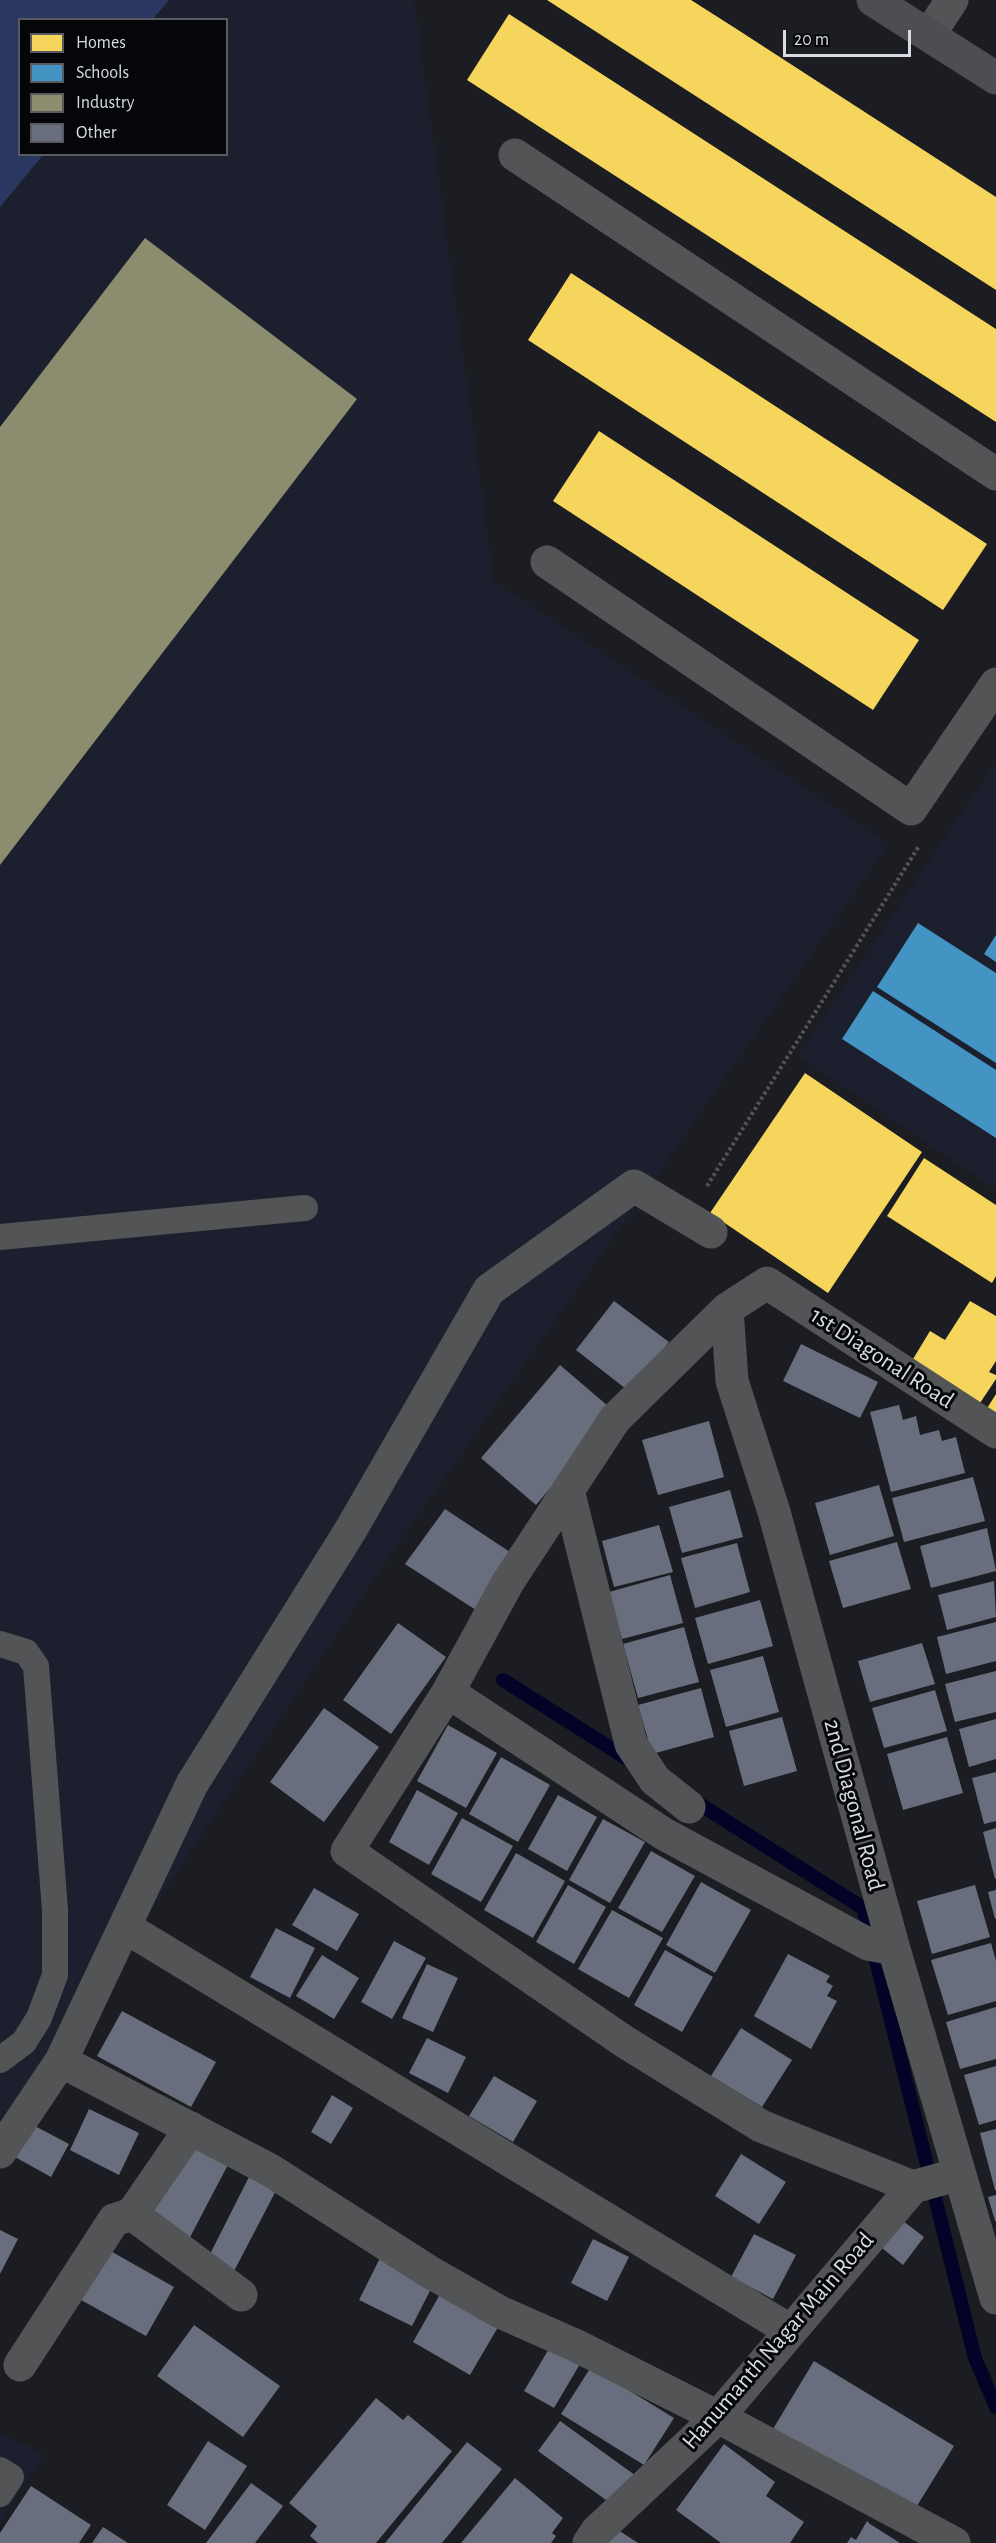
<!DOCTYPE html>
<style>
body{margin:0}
#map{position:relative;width:996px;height:2543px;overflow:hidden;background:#1b1d22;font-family:"Alegreya Sans",sans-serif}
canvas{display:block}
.legend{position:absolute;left:18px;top:18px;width:210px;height:138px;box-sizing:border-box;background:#05060a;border:2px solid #595b60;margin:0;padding:8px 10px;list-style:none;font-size:18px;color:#d8dbe1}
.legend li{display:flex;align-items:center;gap:12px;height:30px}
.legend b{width:30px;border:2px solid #595b60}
.scale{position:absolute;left:783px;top:30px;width:128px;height:27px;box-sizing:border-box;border:3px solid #d8dbe1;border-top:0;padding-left:8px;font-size:18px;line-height:21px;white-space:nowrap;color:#d8dbe1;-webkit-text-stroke:4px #05060a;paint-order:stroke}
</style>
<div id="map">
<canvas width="996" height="2543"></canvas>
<ul class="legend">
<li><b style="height:16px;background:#f6d55c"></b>Homes</li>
<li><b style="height:16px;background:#4393c3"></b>Schools</li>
<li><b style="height:16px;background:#8c8c6e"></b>Industry</li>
<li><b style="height:16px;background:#696e7e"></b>Other</li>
</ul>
<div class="scale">20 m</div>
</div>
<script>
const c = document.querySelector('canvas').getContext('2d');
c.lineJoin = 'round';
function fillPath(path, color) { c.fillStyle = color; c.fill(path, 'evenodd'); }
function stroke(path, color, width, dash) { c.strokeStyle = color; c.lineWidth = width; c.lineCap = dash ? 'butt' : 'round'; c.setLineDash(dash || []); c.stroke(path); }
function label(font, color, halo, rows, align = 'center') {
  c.font = font + ' "Alegreya Sans",sans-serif'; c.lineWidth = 6; c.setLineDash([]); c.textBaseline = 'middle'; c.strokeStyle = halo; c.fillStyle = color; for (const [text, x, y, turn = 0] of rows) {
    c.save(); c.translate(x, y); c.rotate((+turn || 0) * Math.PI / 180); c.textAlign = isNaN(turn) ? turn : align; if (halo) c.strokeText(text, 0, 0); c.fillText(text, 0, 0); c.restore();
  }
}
const built = new Path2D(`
 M0,0H414L494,581L889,844L373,1580L0,2135ZM20,20H226V154H20Z
 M996,762V1190L798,1056Z
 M0,2432L45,2454L0,2521Z`);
const green = new Path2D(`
 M0,0H169L153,19L20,20V154L43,155L0,207Z`);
const homes = new Path2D(`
 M547,0H691L735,28L996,197V290Z
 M509,14L996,329V422L467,80Z
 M571,273L987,544L943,610L528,340Z
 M599,431L919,640L873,710L553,501Z
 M805,1073L922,1152L828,1293L710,1213Z
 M924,1158L996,1205V1276L992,1283L887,1216Z
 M970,1301L996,1316V1361L989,1372L996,1375V1379L978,1406L910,1364L930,1331L945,1340Z
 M996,1394V1420L984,1413Z`);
const schools = new Path2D(`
 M918,923L996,973V1063L877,987Z
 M996,935V962L984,954Z
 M873,991L996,1070V1138L842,1039Z`);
const industry = new Path2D(`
 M145,238L357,399L0,865V427Z`);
const stream = new Path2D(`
 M503,1680L631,1761
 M690,1798L863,1908L975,2358L996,2407`);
const building = new Path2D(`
 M614,1301L669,1342L630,1392L576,1350Z
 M801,1344L878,1382L860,1418L783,1381Z
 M560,1365L615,1412L536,1505L481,1458Z
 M899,1405L903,1420L916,1416L920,1435L939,1430L942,1441L956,1437L965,1473L891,1492L870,1412Z
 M709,1421L724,1477L658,1495L642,1440Z
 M973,1477L985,1521L904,1542L892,1498Z
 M879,1485L894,1536L830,1555L815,1503Z
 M730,1490L743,1537L682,1553L669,1507Z
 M445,1509L519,1558L482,1614L405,1564Z
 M659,1525L673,1572L614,1587L602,1541Z
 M987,1528L996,1571L931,1588L920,1546Z
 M897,1542L911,1589L843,1608L829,1561Z
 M737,1543L750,1592L695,1608L681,1558Z
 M670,1575L683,1623L622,1639L609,1592Z
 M994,1581L996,1617L947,1630L938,1595Z
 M760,1600L773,1646L708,1664L695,1618Z
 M996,1622V1661L946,1674L937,1637Z
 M398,1623L446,1657L391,1734L343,1700Z
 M684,1627L699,1682L638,1698L623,1644Z
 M922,1643L935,1684L870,1702L858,1661Z
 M763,1656L779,1712L726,1727L710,1670Z
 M996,1671V1712L955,1722L945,1684Z
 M701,1688L714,1737L652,1754L638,1705Z
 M935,1690L947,1731L884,1748L872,1708Z
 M324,1708L379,1747L324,1822L270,1782Z
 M782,1717L797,1771L744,1786L729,1731Z
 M996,1719V1759L969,1767L959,1729Z
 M448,1725L497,1753L466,1808L417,1781Z
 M947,1737L963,1793L903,1810L887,1754Z
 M501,1757L550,1785L518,1842L469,1814Z
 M996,1772V1821L984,1824L972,1778Z
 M417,1790L458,1813L429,1865L389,1842Z
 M558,1795L597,1817L567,1871L528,1849Z
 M462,1818L513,1846L481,1902L431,1874Z
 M603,1819L645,1842L610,1903L569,1880Z
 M996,1828V1879H995L983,1832Z
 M651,1851L695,1876L662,1932L618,1908Z
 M516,1853L565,1881L533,1938L484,1910Z
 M701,1882L751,1910L715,1973L666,1945Z
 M568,1885L606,1907L574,1964L536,1942Z
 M975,1885L990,1937L932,1954L917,1901Z
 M314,1888L359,1914L337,1951L292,1925Z
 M996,1890V1919H995L988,1892Z
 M612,1910L663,1938L629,1998L578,1969Z
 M276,1928L315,1948L290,1998L250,1977Z
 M394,1941L426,1958L392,2019L361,2002Z
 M991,1943L996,1961V2001L948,2015L931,1960Z
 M665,1950L713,1977L682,2032L634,2005Z
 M788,1954L830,1976L826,1982L833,1986L827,1996L837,2001L811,2049L754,2016Z
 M322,1955L359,1978L334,2019L296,1996Z
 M427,1964L458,1978L433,2032L402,2018Z
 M996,2007V2059L960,2069L946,2022Z
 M122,2011L216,2062L191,2107L97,2056Z
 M741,2028L792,2060L762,2107L711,2076Z
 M427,2038L466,2057L448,2093L409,2073Z
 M996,2066V2120L979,2125L964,2075Z
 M494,2076L537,2101L513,2142L469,2116Z
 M332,2095L353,2108L331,2144L311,2132Z
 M89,2109L139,2133L119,2175L70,2150Z
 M33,2125L69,2144L51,2177L15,2157Z
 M996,2129V2190H995L980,2133Z
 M192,2136L232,2157L187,2243L147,2221Z
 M741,2154L786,2182L759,2224L715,2196Z
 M253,2169L280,2183L232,2275L206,2262Z
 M996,2195V2221H995L988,2197Z
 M903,2221L924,2237L903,2265L882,2248Z
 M0,2230L18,2239L0,2274Z
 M754,2234L796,2255L773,2299L731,2277Z
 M593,2239L629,2257L607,2301L571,2283Z
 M100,2245L174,2287L146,2336L72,2295Z
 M381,2256L434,2283L412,2326L359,2300Z
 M443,2289L501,2322L470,2375L413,2342Z
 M194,2325L280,2386L243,2437L157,2376Z
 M550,2347L580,2364L554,2408L524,2391Z
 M814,2361L954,2446L912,2514L773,2429Z
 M591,2367L674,2418L644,2465L561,2414Z
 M376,2398L403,2420L408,2415L452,2451L376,2543H318L310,2536L317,2526L289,2503Z
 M560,2421L639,2478L617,2508L538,2451Z
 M208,2441L247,2466L205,2530L167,2505Z
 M467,2442L502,2469L442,2543H385Z
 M724,2444L775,2482L766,2496L804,2522L790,2543H721L676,2510Z
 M515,2478L563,2518L552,2533L556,2536L551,2543H461Z
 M251,2483L283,2506L255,2543H206Z
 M31,2486L91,2525L79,2543H0V2533Z
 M867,2521L870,2524L900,2543H847L851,2537L856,2540Z
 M612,2526L638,2543H601Z
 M103,2527L128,2543H92Z`);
const path = new Path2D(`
 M707,1186L919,846`);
const service = new Path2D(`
 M0,1237L305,1208
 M0,1644L26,1652L36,1666L55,1910V1975L39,2018L24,2042L0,2060
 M0,2470L11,2477L0,2494`);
const minor = new Path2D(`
 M515,155L996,474
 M547,562L911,809L996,684
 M727,1309L732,1381L774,1512L894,1949L996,2298
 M568,1490L631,1744L655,1780L689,1807
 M448,1692L508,1582L615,1419L727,1309L767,1283L996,1432
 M125,1927L791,2331
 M894,1949L868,1944L664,1834L448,1692L347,1851L625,2042L761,2126L913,2187L959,2174
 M61,2061L270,2170L428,2271L500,2312L577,2346L718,2417L954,2543
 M0,2152L61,2061L192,1784L350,1531L489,1290L634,1186L711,1232
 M132,2214L241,2295
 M20,2365L114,2220L132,2214L191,2128
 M589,2543L597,2531L718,2417L913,2187`);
const tertiary = new Path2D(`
 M929,35L952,0`);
const secondary = new Path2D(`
 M873,0L996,78`);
const streetNames = [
 ["1st Diagonal Road",882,1358,33],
 ["2nd Diagonal Road",854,1805,75],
 ["Hanumanth Nagar Main Road",778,2341,-49]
];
fillPath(built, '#1c202e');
fillPath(green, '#2a3861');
fillPath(homes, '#f6d55c');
fillPath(schools, '#4393c3');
fillPath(industry, '#8c8c6e');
stroke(stream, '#030327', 14);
fillPath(building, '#696e7e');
stroke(path, '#525456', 4, [3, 3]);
stroke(service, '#535456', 26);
stroke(minor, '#535456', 33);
stroke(tertiary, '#535456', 33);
stroke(secondary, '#4d4e51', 33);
label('24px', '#d8dbe1', '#05060a', streetNames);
</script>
